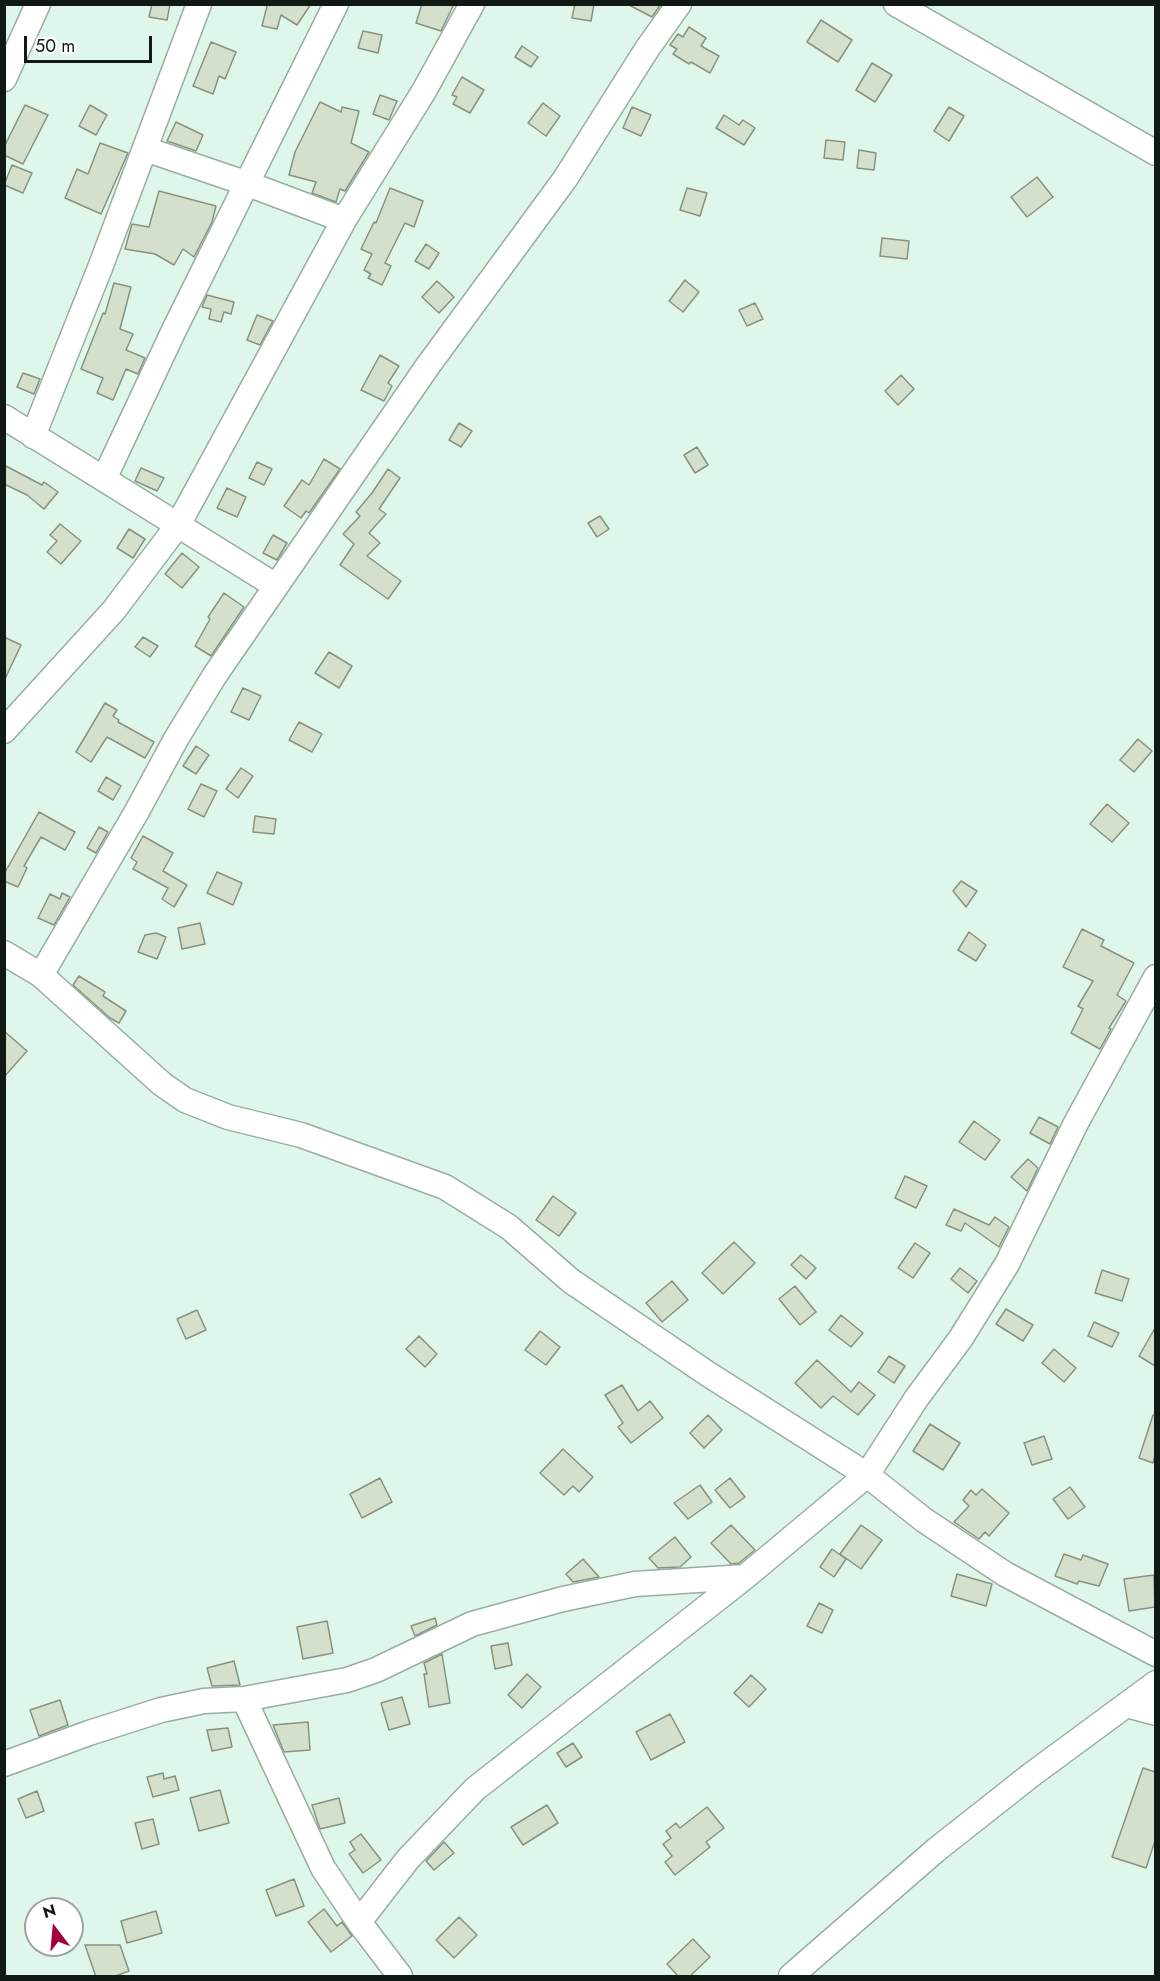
<!DOCTYPE html>
<style>
body{margin:0}
#map{position:relative;width:1160px;height:1981px;overflow:hidden;background:#dff7ea;font-family:Jost,sans-serif}
canvas{display:block}
.frame{position:absolute;inset:0;border:6px solid #111915;pointer-events:none}
.north{position:absolute;left:24px;top:1897px;width:60px;height:60px;box-sizing:border-box;background:#fff;border:2px solid #a0a3a1;border-radius:50%;rotate:344deg;font-size:16px;font-weight:700;line-height:24px;text-align:center;color:#111915}
.north::after{content:'';display:block;margin:auto;width:21px;height:27px;background:#a1023d;clip-path:polygon(50% 0,100% 100%,50% 72%,0 100%)}
.scale{position:absolute;left:24px;top:36px;width:128px;height:27px;box-sizing:border-box;border:3px solid #111915;border-top:0;padding-left:8px;font-size:18px;line-height:21px;white-space:nowrap;color:#111915;-webkit-text-stroke:4px #fff;paint-order:stroke}
</style>
<div id="map">
<canvas width="1160" height="1981"></canvas>
<div class="frame"></div>
<div class="north">N</div>
<div class="scale">50 m</div>
</div>
<script>
const c = document.querySelector('canvas').getContext('2d');
c.lineJoin = 'round';
function fillPath(path, color) { c.fillStyle = color; c.fill(path, 'evenodd'); }
function stroke(path, color, width, dash) { c.strokeStyle = color; c.lineWidth = width; c.lineCap = dash ? 'butt' : 'round'; c.setLineDash(dash || []); c.stroke(path); }
const building = new Path2D(`
 M152,4H170L167,20L149,17Z
 M265,4H311L297,25L281,15L277,29L262,26L267,6Z
 M422,4H454L441,31L416,23Z
 M575,4H594L591,21L572,18Z
 M627,4H661L652,17Z
 M821,20L852,40L838,62L807,42Z
 M689,27L706,38L701,46L719,56L710,73L691,62L689,64L673,54L677,49L670,45L678,34L683,37Z
 M363,31L382,35L378,53L358,48Z
 M211,42L236,52L225,79L219,76L213,94L193,86Z
 M522,46L538,57L531,67L515,57Z
 M872,63L892,75L875,102L856,90Z
 M462,77L484,90L470,113L453,104L457,97L452,95Z
 M380,95L397,101L389,120L373,114Z
 M320,102L341,112L342,107L359,111L351,143L369,152L345,191L340,189L336,202L312,193L316,182L289,175L295,152Z
 M543,103L560,116L546,136L528,123Z
 M25,105L48,115L23,164L4,155V147Z
 M90,105L107,115L96,135L79,126Z
 M632,107L651,115L641,136L623,128Z
 M949,107L964,116L949,141L934,131Z
 M724,115L739,125L743,120L755,128L744,145L716,128Z
 M176,122L203,135L196,151L167,141Z
 M826,140L845,142L843,160L824,158Z
 M100,143L128,153L101,214L65,198L77,169L88,174Z
 M859,150L876,153L874,170L857,168Z
 M12,165L32,173L23,193L4,185Z
 M1037,177L1053,197L1027,217L1011,197Z
 M390,188L423,201L414,227L405,223L385,263L391,266L382,285L368,278L371,274L364,270L372,254L361,249L374,222L376,223Z
 M687,188L707,193L700,216L680,210Z
 M159,191L216,206L212,222L194,257L183,249L174,265L155,254L125,249L132,224L149,227Z
 M882,238L909,241L907,259L880,256Z
 M426,244L439,253L429,269L415,261Z
 M685,280L699,292L683,312L669,301Z
 M437,281L454,297L439,313L422,297Z
 M114,283L131,287L120,329L133,334L126,350L145,358L138,374L126,369L113,400L97,393L103,378L81,369L103,313L105,314Z
 M207,295L234,302L231,314L224,312L221,322L209,319L211,309L202,307Z
 M755,303L763,319L747,326L739,310Z
 M257,315L273,321L260,345L247,340Z
 M380,355L399,366L388,383L392,386L384,401L361,390Z
 M23,373L40,379L34,394L17,387Z
 M901,375L914,389L898,405L885,391Z
 M459,423L472,431L461,447L449,440Z
 M697,447L708,465L695,473L684,455Z
 M324,459L340,469L309,513L306,511L301,518L284,506L302,480L309,485Z
 M257,462L272,469L264,485L249,478Z
 M4,465L42,485L44,482L58,492L44,509L27,495L4,484Z
 M141,468L164,478L157,491L135,481Z
 M388,469L400,478L379,509L386,514L369,533L380,543L367,556L401,581L388,599L340,565L354,544L343,534L360,516L356,512L372,493Z
 M227,488L246,497L237,517L217,508Z
 M600,516L609,529L597,537L588,523Z
 M60,524L81,541L61,564L47,552L57,541L50,535Z
 M129,529L145,539L133,558L117,548Z
 M273,535L287,543L277,560L263,553Z
 M182,553L199,567L182,588L165,574Z
 M224,593L244,607L211,656L195,646L210,619L208,617Z
 M4,637L21,645L4,681Z
 M143,637L158,646L150,657L135,647Z
 M329,652L352,666L339,688L315,673Z
 M243,688L261,696L249,720L231,712Z
 M105,703L117,710L113,716L119,720L118,722L154,742L145,758L107,737L91,762L76,752Z
 M299,722L322,734L312,752L289,740Z
 M1138,739L1152,751L1134,772L1120,760Z
 M196,746L209,755L196,774L183,766Z
 M241,768L253,776L238,798L226,789Z
 M106,777L121,786L113,800L98,791Z
 M201,784L217,791L204,817L188,809Z
 M1107,804L1129,823L1112,842L1090,824Z
 M39,812L75,832L65,850L41,837L24,866L27,868L18,887L4,881V874Z
 M255,816L276,819L274,834L253,832Z
 M99,827L108,832L96,853L87,848Z
 M143,836L173,853L163,871L187,885L174,907L162,899L168,888L133,869L137,862L131,858Z
 M217,872L242,883L233,905L207,893Z
 M961,881L977,891L966,907L953,891Z
 M62,893L70,897L54,925L38,918L50,894L60,899Z
 M200,923L205,944L182,949L178,928Z
 M1082,929L1104,940L1101,946L1134,963L1117,995L1126,1001L1109,1028L1111,1029L1100,1049L1071,1033L1083,1009L1078,1006L1093,981L1063,967Z
 M969,932L986,945L976,961L958,950Z
 M156,933L166,937L157,959L138,952L145,935Z
 M79,976L105,992L103,996L126,1011L119,1023L110,1018L73,985Z
 M4,1031L27,1051L4,1077Z
 M1039,1117L1058,1127L1050,1144L1030,1133Z
 M974,1121L1000,1140L985,1160L959,1142Z
 M1028,1159L1038,1168L1027,1191L1011,1177Z
 M905,1176L927,1186L916,1208L895,1198Z
 M553,1196L576,1213L559,1236L536,1220Z
 M954,1209L989,1225L995,1217L1009,1227L999,1247L965,1223L961,1231L946,1225Z
 M734,1242L755,1263L723,1294L702,1273Z
 M915,1243L930,1253L913,1278L898,1268Z
 M801,1255L816,1268L806,1279L791,1265Z
 M960,1268L977,1281L968,1293L951,1279Z
 M1102,1270L1129,1279L1122,1301L1095,1293Z
 M672,1281L688,1300L662,1322L646,1303Z
 M795,1286L816,1312L800,1325L779,1299Z
 M1006,1309L1033,1325L1023,1341L996,1324Z
 M197,1310L206,1330L186,1339L177,1319Z
 M841,1315L863,1333L851,1347L829,1330Z
 M1094,1322L1119,1333L1112,1347L1088,1336Z
 M1155,1328V1366L1139,1356Z
 M540,1331L560,1347L546,1365L525,1350Z
 M419,1336L437,1354L425,1367L406,1349Z
 M1054,1349L1076,1368L1064,1382L1042,1363Z
 M889,1356L905,1366L894,1383L878,1372Z
 M817,1360L851,1392L859,1382L875,1395L858,1415L833,1396L821,1408L795,1383Z
 M622,1385L638,1411L650,1401L663,1418L631,1443L618,1427L623,1423L605,1395Z
 M708,1415L722,1430L704,1448L690,1433Z
 M1153,1415H1155V1455L1153,1463L1139,1458Z
 M930,1424L960,1443L943,1470L913,1451Z
 M1044,1436L1052,1459L1032,1465L1024,1443Z
 M563,1449L593,1477L579,1492L573,1486L564,1495L540,1473Z
 M380,1478L392,1502L362,1518L350,1494Z
 M730,1478L745,1497L730,1508L715,1490Z
 M700,1485L712,1502L688,1519L674,1503Z
 M1070,1487L1085,1507L1068,1519L1053,1499Z
 M982,1489L1009,1513L989,1536L985,1532L979,1539L954,1522L969,1506L963,1500L971,1490L976,1495Z
 M731,1525L755,1550L739,1563L731,1564L711,1543Z
 M861,1525L882,1540L861,1569L840,1554Z
 M675,1537L691,1557L680,1567L658,1568L649,1558Z
 M832,1549L846,1559L834,1577L820,1567Z
 M1064,1554L1081,1560L1083,1555L1108,1564L1099,1586L1079,1581L1077,1584L1055,1576Z
 M583,1559L599,1577L573,1582L566,1574Z
 M957,1574L992,1584L986,1606L951,1596Z
 M1154,1575L1155,1607L1129,1611L1124,1579Z
 M819,1603L833,1610L822,1633L807,1626Z
 M435,1618L437,1625L415,1636L411,1626Z
 M327,1621L333,1653L303,1659L297,1627Z
 M508,1643L512,1665L495,1669L491,1646Z
 M442,1654L450,1703L429,1707L424,1674H427L424,1663Z
 M234,1661L240,1685L212,1686L207,1668Z
 M527,1674L541,1687L522,1708L508,1695Z
 M751,1675L766,1689L749,1707L734,1693Z
 M402,1697L410,1724L389,1730L381,1703Z
 M60,1700L68,1725L39,1736L30,1710Z
 M670,1714L685,1742L651,1760L636,1732Z
 M308,1722L310,1750L284,1752L273,1725Z
 M228,1728L232,1747L212,1751L207,1730Z
 M573,1743L582,1757L566,1767L557,1753Z
 M1143,1768L1155,1772V1841L1146,1868L1112,1857Z
 M163,1773L164,1779L175,1776L179,1790L153,1797L147,1777Z
 M220,1790L229,1823L199,1831L190,1798Z
 M37,1791L44,1811L26,1818L18,1799Z
 M339,1798L345,1823L320,1829L312,1805Z
 M547,1805L558,1823L523,1845L511,1827Z
 M707,1807L724,1828L706,1842L710,1847L675,1875L665,1862L672,1856L663,1844L671,1838L666,1831L676,1823L680,1828Z
 M153,1819L159,1844L142,1849L135,1823Z
 M361,1834L381,1860L363,1873L349,1854L355,1850L350,1842Z
 M444,1842L454,1853L434,1870L426,1861Z
 M294,1879L304,1906L276,1916L266,1890Z
 M324,1909L337,1926L342,1922L352,1936L331,1952L308,1922Z
 M156,1911L162,1933L127,1943L121,1921Z
 M459,1917L477,1935L454,1958L436,1940Z
 M693,1939L710,1957L689,1977H679L667,1964Z
 M85,1945H120L129,1971L113,1977H96Z`);
const minor = new Path2D(`
 M896,4L1156,153
 M4,79L38,4
 M145,149L248,184L344,220
 M4,417L276,586
 M33,436L100,268L199,4
 M104,479L175,328L336,4
 M4,731L114,610L178,525L344,220L424,91L472,4
 M4,953L41,975L136,813L176,739L215,675L427,367L565,179L647,49L679,4
 M41,975L162,1084L185,1100L228,1117L301,1135L445,1187L509,1227L571,1281L621,1315L708,1374L867,1475L924,1520L1005,1574L1156,1654
 M244,1699L323,1868L359,1922L400,1976
 M1126,1705L1156,1713
 M4,1764L89,1733L161,1710L204,1701L244,1699L347,1680L376,1670L472,1624L563,1599L635,1584L745,1577
 M359,1922L408,1859L475,1789L745,1577L867,1475L916,1399L961,1338L1007,1264L1076,1123L1156,977
 M791,1976L936,1850L1031,1775L1156,1683`);
fillPath(building, '#d4e0cb');
stroke(building, '#88937f', 1.5);
stroke(minor, '#97aea1', 27);
stroke(minor, '#fff', 24);
</script>
